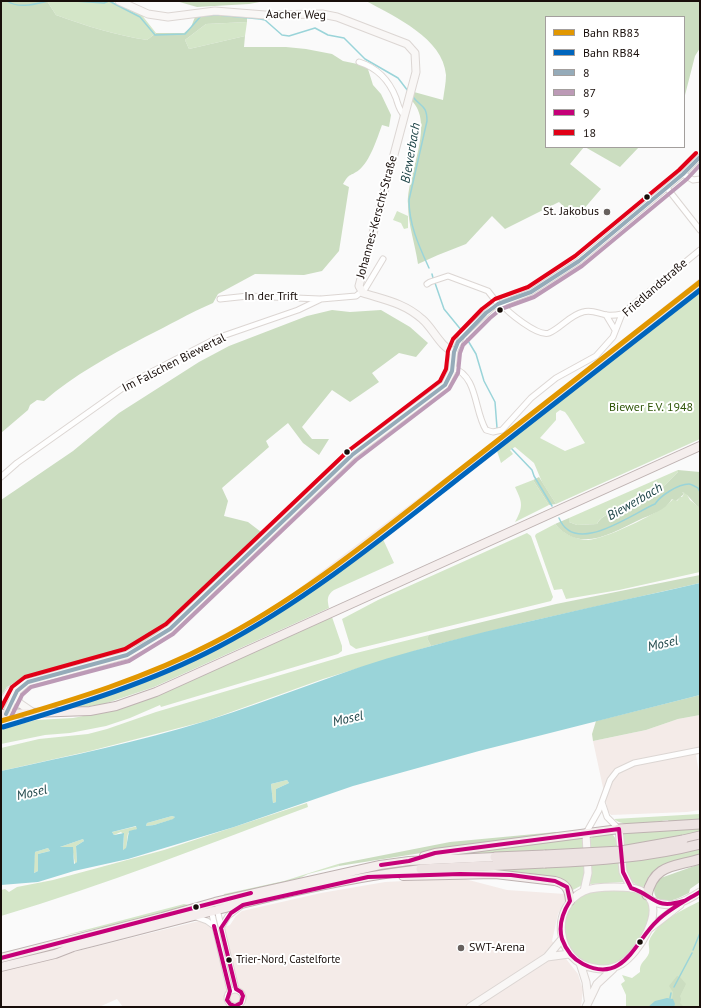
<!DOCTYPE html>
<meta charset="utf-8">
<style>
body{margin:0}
#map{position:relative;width:701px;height:1008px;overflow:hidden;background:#fafafa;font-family:"PT Sans",sans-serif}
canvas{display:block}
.frame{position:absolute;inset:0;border:2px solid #180e0a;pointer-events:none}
.legend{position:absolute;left:545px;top:16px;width:140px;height:132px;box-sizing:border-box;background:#fff;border:1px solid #a39f9d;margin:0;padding:5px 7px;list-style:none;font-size:12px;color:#180e0a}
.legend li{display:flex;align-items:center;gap:8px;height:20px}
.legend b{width:20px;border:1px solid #a39f9d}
</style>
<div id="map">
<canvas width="701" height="1008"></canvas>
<div class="frame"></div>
<ul class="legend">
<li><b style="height:5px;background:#e19701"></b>Bahn RB83</li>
<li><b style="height:5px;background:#0065bd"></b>Bahn RB84</li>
<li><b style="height:5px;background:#95abb9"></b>8</li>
<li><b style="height:5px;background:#bc9ab6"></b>87</li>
<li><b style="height:5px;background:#c50078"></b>9</li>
<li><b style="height:5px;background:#e10017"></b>18</li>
</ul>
</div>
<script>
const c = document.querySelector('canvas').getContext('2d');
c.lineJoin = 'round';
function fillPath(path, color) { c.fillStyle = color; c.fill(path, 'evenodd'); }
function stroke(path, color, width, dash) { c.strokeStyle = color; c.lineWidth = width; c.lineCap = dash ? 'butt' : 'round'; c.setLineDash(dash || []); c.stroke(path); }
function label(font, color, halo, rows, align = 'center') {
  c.font = font + ' "PT Sans",sans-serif'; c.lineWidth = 4; c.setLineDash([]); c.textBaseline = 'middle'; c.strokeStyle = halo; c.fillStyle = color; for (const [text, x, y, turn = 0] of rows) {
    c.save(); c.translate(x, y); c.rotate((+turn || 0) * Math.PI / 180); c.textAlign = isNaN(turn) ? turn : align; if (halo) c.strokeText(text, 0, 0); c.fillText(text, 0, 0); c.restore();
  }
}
const built = new Path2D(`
 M700,278V290L676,309L382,537L295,601L217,647L150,678L77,705L76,708L55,707L52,703L72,699L110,686L181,657L252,619L289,596L507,431Z
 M700,715V754L696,755L700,779V810L687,812L611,815L608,811L593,741L646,730L678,719Z
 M461,878L507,890L565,894V900L558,914L552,941L578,974L583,990L581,1007H123L117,999L99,1007H1V970L199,921L214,926L215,929L221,928L230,925L236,916L242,911L321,893L385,882Z`);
const green = new Path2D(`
 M47,1H110L141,14L156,33L147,40C115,35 86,26 56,15Z
 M247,22L245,36L189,49L185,40L206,24Z
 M397,211L408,216V228L404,229L401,223L393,220Z
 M700,290V439L556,504L542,482L534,463L515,447L510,450L513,454L501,463L496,448ZM560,410L565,412L568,416L585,443L565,451L540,438L556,420V413Z
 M678,470V472L659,491L637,501L625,502C615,518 604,510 597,524L577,525L569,522V518Z
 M533,480L549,505L515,522C524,506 522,502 515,487Z
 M682,492L686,493L690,500L700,508V572L619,590L566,599L562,589L554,590L535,536L536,534L555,524C562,533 576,540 588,540C605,539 663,512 673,499L677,501L680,497H682L684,494Z
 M527,533L531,536L553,597L551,601L356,649L350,645L342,619L378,600Z
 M382,537L394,563L334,590C327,595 327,599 329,608L154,687L104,704L76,708L77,705C125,689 173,671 218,647C276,617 329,577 382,537Z
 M332,617L342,646V651L338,654L161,707L160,705L130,718L106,726L70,733L45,735L1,744V729L36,720L73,718L124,708L155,696Z
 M429,635L427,638L431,646L323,679L206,721L90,751L1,771V748L39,739L88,734L107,729L156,712L348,655Z
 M287,780L289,783L276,789V802L273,803L271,784Z
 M307,803L308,807C206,845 105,885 1,916V890L5,889L9,892L17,887L53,880L164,850Z
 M700,814V820L669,822L668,820C652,822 626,829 614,819Z
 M172,816L175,817L174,819L154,825L146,826L147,823Z
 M138,826L137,829L128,833L126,849L123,850L124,835L121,832L114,835L112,832Z
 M700,827V855L655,871L649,876L643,888C620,881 624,854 622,833Z
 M607,834L613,835C621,843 619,870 624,882L590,884L591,874L589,840L594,836Z
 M581,837C587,845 587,874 584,884L573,890L566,881L559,878L439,870L545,868L544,851L444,855Z
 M83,839L84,841L76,846L77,862L75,864L72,847H60Z
 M48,848L50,851L38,854V871L34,873L33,871L35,852Z
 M338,864L339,866L308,874L300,878L223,897L224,894L284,881Z
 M603,890C614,890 631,888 641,894C662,907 640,943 628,955C621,962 611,966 601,966C562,965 552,912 585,894C590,891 597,891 603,890Z
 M700,901V1007H626V995L621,984L625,981L622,975L632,978L640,972C639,962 646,961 649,953C650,949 648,945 649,941C657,921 683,910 700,901Z
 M184,904L189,905L112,927H104L62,936Z`);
const forest = new Path2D(`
 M1,1H47L56,15C86,26 115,35 147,40L156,33H184L191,27L195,17L209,14L247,17V22L206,24L185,40L189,49L245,36L244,47H286L306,49L332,54L343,61L367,66L373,85L381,94L391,115L389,127L382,125C377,139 370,161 359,170C350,177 350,172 343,184L349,187L339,251L322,271L304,275L255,274L218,294L213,303C189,313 168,326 145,337C109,356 74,375 44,401L37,400L30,405L28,410L1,433Z
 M176,1H265L249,4L197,7Z
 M366,1H700V48L695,56L684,99V17H546V147H584L570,164L601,189L576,218L559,202L505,229L492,216L466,244L438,255L418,264C415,243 408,225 408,204C407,173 436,124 411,100L414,92L443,100C444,92 446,83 446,75C443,38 395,17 366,1Z
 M585,147H639L620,167Z
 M332,310L350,312L381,310L410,327L428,343L416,357L399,353L372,373L379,382L350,402L332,390L302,427L312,439H329L319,455L303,443L288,423L266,441L269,447L222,488L228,501L224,516L248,522L265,535L174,619L157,633L137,645L115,654L25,677L7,687L1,696V500L73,451L119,413L199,362L229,346L307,316Z
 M678,470L700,472V508C693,504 689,494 682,492L684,494L676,501L672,499C666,510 650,515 639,520C611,533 581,554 555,524L569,518V522L577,525L597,524C605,510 616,517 625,502L637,501L659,491L678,472Z
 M539,477L556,504L549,505L533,480Z
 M700,575V583L527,622L431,646L427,638L429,635L556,604Z
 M700,695V715L678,719L646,730L593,741L592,734L596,721Z
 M556,832V835L453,848L339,866L338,864L450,842Z
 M700,864V882L690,889L689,893C672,902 649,910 655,880Z
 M677,976L680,977L686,984L680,996L681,999L680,1003L683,1006L671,1007L673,992L669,986Z`);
const water = new Path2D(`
 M700,583V695L479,751L353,786L234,827L128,859L74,871L38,882L1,885V771C69,756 139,742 206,721C276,699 343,670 413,651C508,624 604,605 700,583ZM287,780L289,783L276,789V802L273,803L271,784ZM172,816L175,817L173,819L154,825L146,826L147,823ZM136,826L137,829L129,831L126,848L123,850L124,833L114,835L112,832ZM83,839L84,841L76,846L77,862L74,864L73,847H60ZM48,848L50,851L38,854V871L34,873L35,852Z
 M667,998L673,999L675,1004L674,1007H648L655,1001Z`);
const stream = new Path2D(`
 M7,1C19,9 35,4 48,1
 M74,1L104,3L109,1L140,17L155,35L185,34L201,16L218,15L260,19L265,20L282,35L289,36L315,28L328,35L344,38L365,59L398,78L408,91
 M413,97C421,107 427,105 427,121L409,200C409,225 419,246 429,268
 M432,274L433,278
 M435,283L444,309L462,331
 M467,339L476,354L484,381L495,402L497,428
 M512,449L532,470L534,476L552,506
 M559,518C575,557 631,514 655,504C660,496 678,484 689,484C691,484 696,487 698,488L700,492
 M693,950L700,933
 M674,987L692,953
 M670,998L671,993`);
const street = new Path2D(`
 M359,62C378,68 389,80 396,98C398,104 399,110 404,115
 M683,174L693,180L700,179
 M667,188L700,230
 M427,284L430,282L448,276L488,291L498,304
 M220,299L248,296L320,299
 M501,303C507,312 538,337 549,333C561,328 570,315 583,312C592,309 599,314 607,315C612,316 617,315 622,314
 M606,315L615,330
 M454,352L462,336L493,307L531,292L579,261L683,174L700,157
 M453,368C478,376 474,411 486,430L493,432L502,430L531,398L556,378L596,356L613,337L622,314L700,250
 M1,477L17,463L130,383L217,338L298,310L321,299L356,296L365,289L383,259
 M602,802L607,817L619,829
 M586,833L599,810L610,780L617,771L634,763L700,750
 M217,909L236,989
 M211,910L230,991
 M196,917L207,921L214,926
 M221,928L228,916L240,907
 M227 998a8 8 0 1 1 16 0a8 8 0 1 1-16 0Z`);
const secondary = new Path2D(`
 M16,693L19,703L35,714
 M1,704L10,691L19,685L127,655L146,645L170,629L352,455L445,385L452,371L454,352C440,347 433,328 422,319C404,303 385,300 363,293L359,286L416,72L415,53L407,44L337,17L322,14L265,15L215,11L168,17L148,14L119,1
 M6,714L17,691L25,684
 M619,829L623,872L631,888
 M614,887C625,887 638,887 646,894C666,911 638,954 621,964C613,969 604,970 594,968C556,962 549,907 584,891C593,887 604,887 614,887Z
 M584,891L588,873L586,833
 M652,901C671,909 683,903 700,892
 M649,929L680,905
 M547,957L569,954
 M580,963L586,982L588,999
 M470,1007L547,957L562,939
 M586,1007L597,984L613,969`);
const primary = new Path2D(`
 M1,714L90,711L116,706L156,692L700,446
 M424,856L435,853L619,829
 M403,876L495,874L555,881C567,884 569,890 570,901
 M1,958L162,917L215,902L380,865L409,861L495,857
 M1,967L55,954L73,947C187,919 305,883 421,869`);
const highway = new Path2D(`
 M619,829L700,824
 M683,840L700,836
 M495,857L545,855
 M421,869L545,863
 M647,895C654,864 674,867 700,859`);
const highwayBridge = new Path2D(`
 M545,855L621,851L683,840
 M545,863C597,861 649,857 700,844`);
const bus1 = new Path2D(`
 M6,714L17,691L28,682L127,655L170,629L352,455L445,385L452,371L454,352L458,342L486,313L498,304L531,292L579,261L683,174L700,157`);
const bus2 = new Path2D(`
 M11,717L22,695L31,687L129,661L173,634L356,460L449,389L458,373L460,353L463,345L490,318L501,309L534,297L582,266L687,179L700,165`);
const bus3 = new Path2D(`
 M381,865L409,861L435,853L619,829L623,872L631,888C656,896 653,910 684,901
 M214,926L230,991L227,1000L230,1004L235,1006L241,1003L243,996L241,992L236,989L221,928L231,913L243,905L368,877L460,874L511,875L555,881L567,887L570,901C563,912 558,925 562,939C566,950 573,959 583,964C624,985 635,941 657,921C669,909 685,901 700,892
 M1,958L251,893`);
const bus4 = new Path2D(`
 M1,708L12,687L25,677L125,649L166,624L348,451L440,381L446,369L448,351L453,339L482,309L495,299L528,287L575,256L679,170L696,153`);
const rail1 = new Path2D(`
 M1,721C73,700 146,678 213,643C301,598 378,534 456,473C537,409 619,346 700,282`);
const rail2 = new Path2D(`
 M3,727C76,705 150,683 218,647C307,600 384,537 463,475C542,413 621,352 700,290`);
const markers = [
 [647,197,3.5,"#180e0a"],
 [607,212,4,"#67615e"],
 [500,310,3.5,"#180e0a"],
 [347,452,3.5,"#180e0a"],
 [196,907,3.5,"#180e0a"],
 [640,942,3.5,"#180e0a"],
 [461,948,4,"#67615e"],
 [229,960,3.5,"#180e0a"]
];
const busNames = [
 ["Trier-Nord, Castelforte",236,960]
];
const streetNames = [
 ["Aacher Weg",296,15,1],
 ["Johannes-Kerscht-Straße",377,217,-75],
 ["Friedlandstraße",655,288,-41],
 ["In der Trift",271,297],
 ["Im Falschen Biewertal",174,363,-27]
];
const poiNames = [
 ["St. Jakobus",599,212],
 ["SWT-Arena",469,948,"left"]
];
const parkNames = [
 ["Biewer E.V. 1948",651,408]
];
const waterNames = [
 ["Biewerbach",411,153,-80],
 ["Biewerbach",635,502,-30],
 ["Mosel",663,644,-13],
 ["Mosel",348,719,-13],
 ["Mosel",32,793,-13]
];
fillPath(built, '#f4ebe8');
fillPath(green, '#d4e6c8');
fillPath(forest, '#cbddc0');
fillPath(water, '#9ad4d9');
stroke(stream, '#9ad4d9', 1.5);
stroke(street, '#dcd6d3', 7);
stroke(secondary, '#dcd6d3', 9);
stroke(primary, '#beb2b1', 10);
stroke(highway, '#beb2b1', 11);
stroke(street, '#fefefe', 5);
stroke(secondary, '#f9f7f6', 7);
stroke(primary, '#f5eeed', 8);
stroke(highway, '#ede3e2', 9);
stroke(highwayBridge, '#beb2b1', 11, []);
stroke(highwayBridge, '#ede3e2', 9);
stroke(bus1, '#95abb9', 4);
stroke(bus2, '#bc9ab6', 4);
stroke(bus3, '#c50078', 4);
stroke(bus4, '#e10017', 4);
stroke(rail1, '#e19701', 5);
stroke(rail2, '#0065bd', 5);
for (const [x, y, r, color] of markers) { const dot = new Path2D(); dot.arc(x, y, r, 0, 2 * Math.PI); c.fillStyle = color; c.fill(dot); stroke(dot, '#fff', 1.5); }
label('11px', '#180e0a', '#fff', busNames, 'left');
label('12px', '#180e0a', '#fff', streetNames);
label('12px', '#180e0a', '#fff', poiNames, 'right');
label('12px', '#2c5305', '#fff', parkNames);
label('italic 13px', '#1d4447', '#fff', waterNames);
</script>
